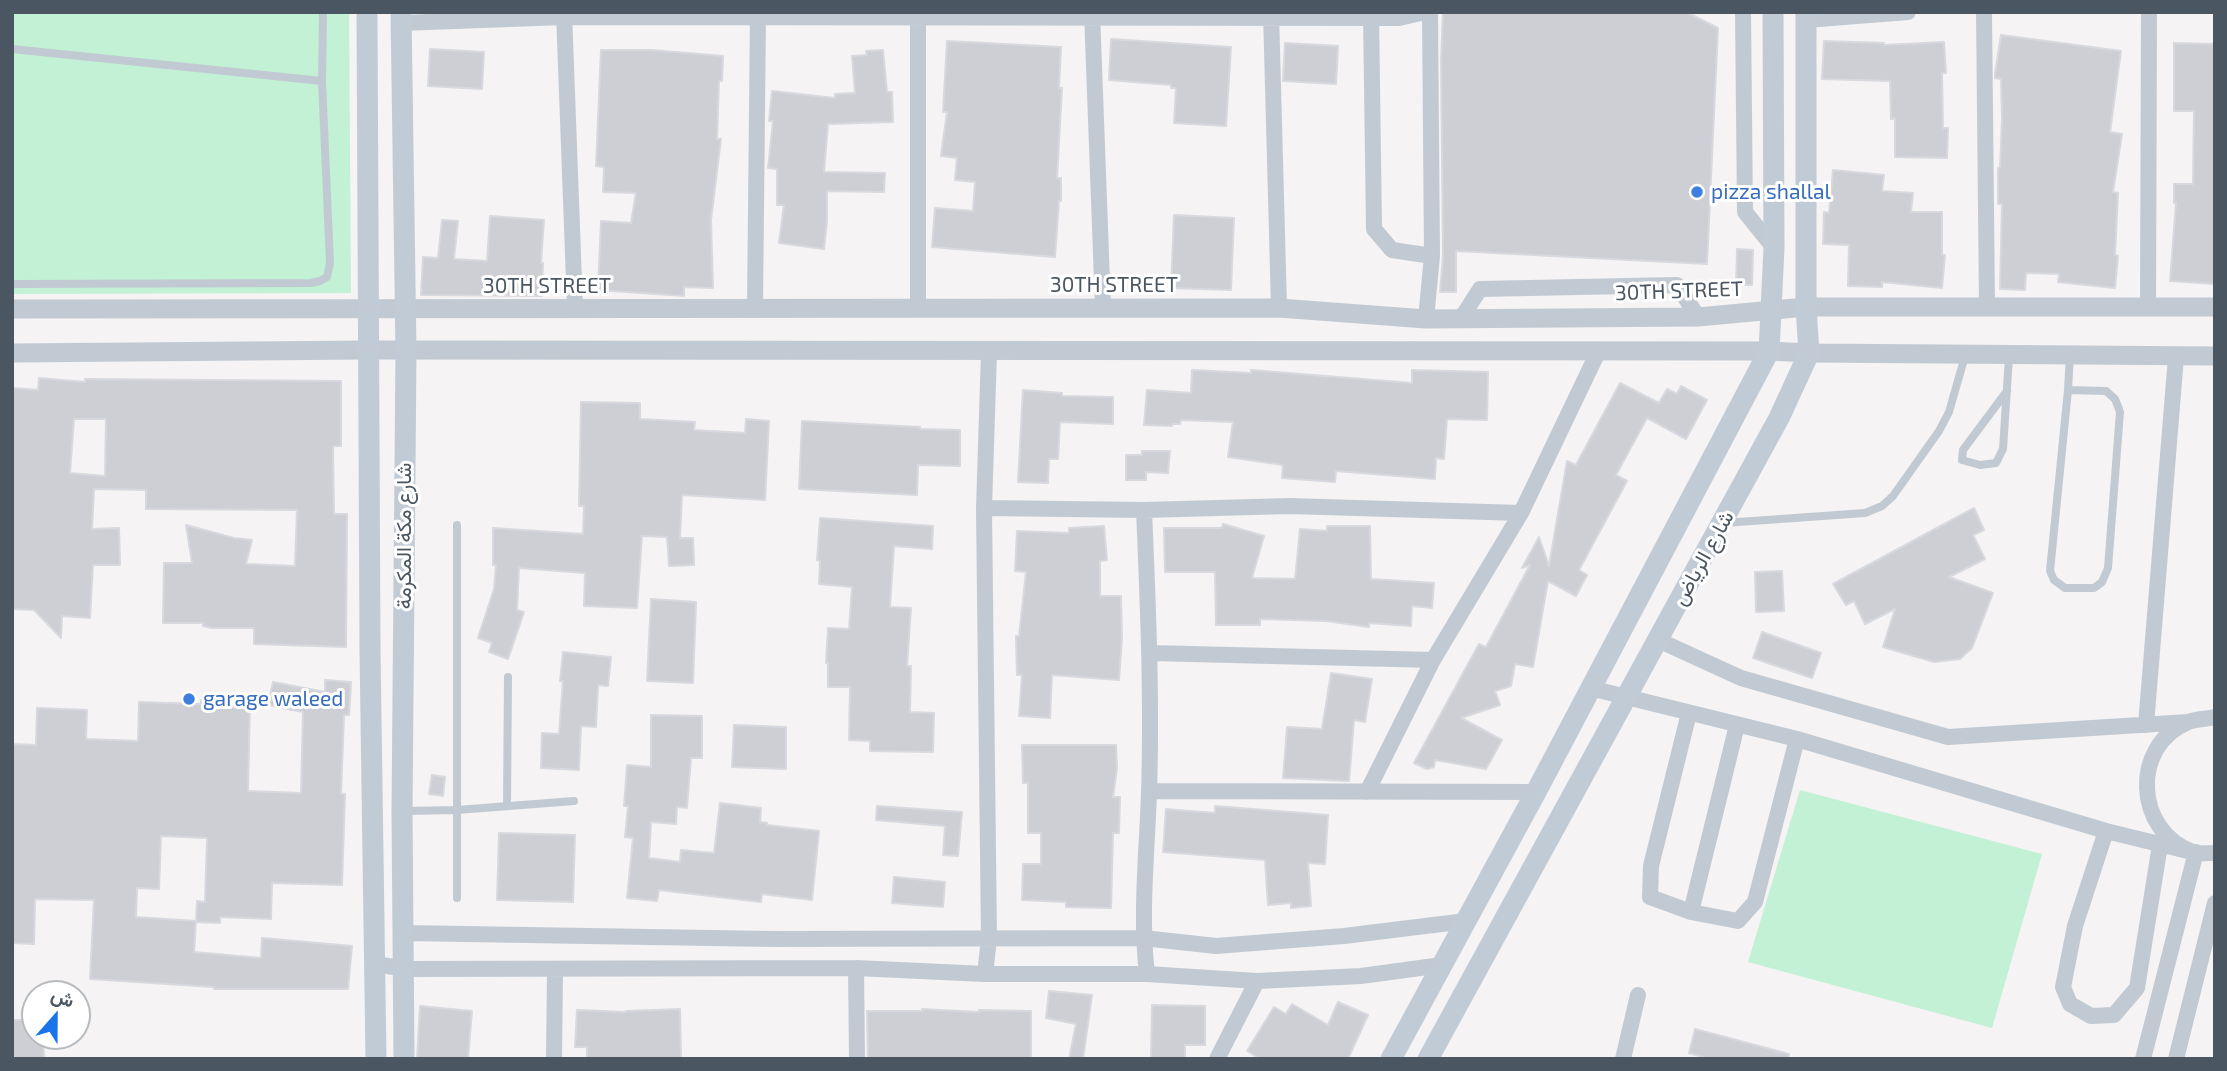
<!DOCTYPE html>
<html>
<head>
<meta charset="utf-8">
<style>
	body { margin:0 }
	#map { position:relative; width:2227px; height:1071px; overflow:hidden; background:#f5f3f3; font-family:"Exo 2",Vazirmatn,sans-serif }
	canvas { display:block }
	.frame { position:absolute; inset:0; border:14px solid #4a5661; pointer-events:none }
	.north { position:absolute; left:21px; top:980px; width:70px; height:70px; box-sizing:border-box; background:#fff; border:2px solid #b7bbc0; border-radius:50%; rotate:21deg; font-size:19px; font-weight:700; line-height:28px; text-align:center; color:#4a5661 }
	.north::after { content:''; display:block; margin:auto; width:24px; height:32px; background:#1a73e8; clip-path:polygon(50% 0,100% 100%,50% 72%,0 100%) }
</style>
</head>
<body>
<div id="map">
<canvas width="2227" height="1071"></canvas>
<div class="frame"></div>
<div class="north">ش</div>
</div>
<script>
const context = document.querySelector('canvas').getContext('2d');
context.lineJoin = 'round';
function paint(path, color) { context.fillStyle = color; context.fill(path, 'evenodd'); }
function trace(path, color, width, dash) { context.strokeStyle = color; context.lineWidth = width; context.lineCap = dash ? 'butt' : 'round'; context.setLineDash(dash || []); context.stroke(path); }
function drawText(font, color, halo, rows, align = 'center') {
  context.font = font + ' "Exo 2",Vazirmatn,sans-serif'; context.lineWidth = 6; context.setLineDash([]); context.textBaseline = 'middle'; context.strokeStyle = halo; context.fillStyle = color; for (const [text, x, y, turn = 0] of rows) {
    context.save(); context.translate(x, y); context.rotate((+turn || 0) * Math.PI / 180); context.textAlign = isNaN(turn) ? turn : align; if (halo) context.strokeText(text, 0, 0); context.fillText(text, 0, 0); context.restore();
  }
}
const green = new Path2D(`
	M12,12H349L351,293L12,294Z
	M1800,790L2042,854L1992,1028L1748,962Z`);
const building = new Path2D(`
	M1443,12H1686L1718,28L1707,264L1456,251V292H1440L1443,256L1441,60Z
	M2001,35L2121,51L2110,132L2122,134L2113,192L2118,193L2115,255L2118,256L2115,288L2058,282L2059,274L2026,273L2025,290L2000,289L2002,204H1998V168H2000L2002,119L2001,79L1995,78V74Z
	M1111,39L1231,47L1226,126L1174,123L1176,88H1171V85L1109,80Z
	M947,41L1061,47L1059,88H1062L1057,178H1061V201H1059L1055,257L932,247L935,208L973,211L975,182L955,180L957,158L941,156L947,112H943Z
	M1824,41L1884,43V45L1944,42L1946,73H1942L1943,128H1948L1947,158L1895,157V118L1891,119L1890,81L1822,79Z
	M1285,43L1338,46L1336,84L1283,81Z
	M2174,43L2215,44V284L2170,281L2176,203H2174V184H2193L2194,111H2174Z
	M430,49L484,52L482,89L428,86Z
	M601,50H651L723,56L722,81H719L717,139H721L711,220L713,288L684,287V296L598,290L601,221L631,223L636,193L603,192L604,167L596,166Z
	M883,50L887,92H892L893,122L828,124L824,172L885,173L884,192L827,191V221L824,249L779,243L784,205H777V169L768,168L773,121H769L772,91L835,98V94L855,93L852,56L867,55L866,51Z
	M1833,170L1884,175L1882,191L1913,193L1911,212H1942V255H1945L1942,288L1882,282V287L1848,286L1849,245L1823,244L1824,212L1829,213Z
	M1174,215L1234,218L1231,290L1171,288Z
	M490,216L544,220L541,263H543L542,296L421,295L423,257L438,258L442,220L458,221L454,259L487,261Z
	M1737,249L1753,250L1752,285H1736Z
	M1192,370L1251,373V370L1412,383V370L1488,372L1487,420L1447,419L1444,459L1436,458L1435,479L1336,471L1335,482L1282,478L1283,465L1228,457L1233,422L1181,420L1180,424H1172V426L1144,425L1147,390L1191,393Z
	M39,378L85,382V379L341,381V446H333L334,514H347L346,647L254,644V628H212L203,626V623H163L164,563H192L186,525L234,538L252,540L246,564L295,566L297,510L146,509V490L94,489L92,529L119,528L120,565H93L90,618L62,616L61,638L34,610L12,609V388L38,390ZM74,419H106L105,476L70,473Z
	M1620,383L1659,403L1667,389L1677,394L1681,386L1707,400L1686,439L1647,418L1616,475L1627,481L1579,570L1587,575L1576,596L1548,581L1533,667L1515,664L1511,686L1495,691L1500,705L1461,718L1502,740L1486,769L1435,760L1434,767L1427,769L1414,763L1479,644L1486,647L1530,565L1522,568L1539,537L1549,566L1567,461L1576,465Z
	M1023,390L1062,393V396L1113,397V424L1060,422L1058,459H1049L1048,483L1018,482Z
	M581,402L640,403V419L695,422L694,430L745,433L746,419L769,421L765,500L682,495L680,538H693L694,565L669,566L667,537L642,536L637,608L584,606L585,573L519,568L517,610L524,612L508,659L489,652L492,643L478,638L494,589L496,565H493V528L583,534L584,506H579Z
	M802,421L920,427V429L960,430V466L918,465L917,495L799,489Z
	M1142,451H1170L1168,473L1146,472V480H1126V455H1142Z
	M1974,508L1984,530L1973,535L1985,559L1949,577L1993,593L1972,648L1960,659L1934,662L1883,647L1895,609L1865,624L1854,601L1846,605L1833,584Z
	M820,518L933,526L932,549L894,546L890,607L911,608L907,666H911L910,712L934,713L933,752L870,751V741L849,740L850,687H828V663H826L828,628L849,629L852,587L819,584L820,561L817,560Z
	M1223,524L1264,536L1252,578L1295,579L1300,529L1327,531V526H1370L1371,579L1434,583L1432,608L1412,606L1411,626L1369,623V627L1326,621L1260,619V625H1216L1215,572H1165L1164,528H1222Z
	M1104,526L1107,560L1100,561V596H1121L1122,638L1119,680L1052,675L1050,718L1019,716L1022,675H1017L1016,636H1019L1026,572L1015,571L1017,531L1069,533V528Z
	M1782,571L1784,611L1756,612L1755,572Z
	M651,599L696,602L693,683L647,681Z
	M1762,632L1821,653L1812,678L1753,658Z
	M563,652L611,657L608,686L598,685L596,727L581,726L579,770L541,768L542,733L559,734L563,681H560Z
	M1331,673L1372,679L1365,722L1354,720L1349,781L1283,778L1287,727L1322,729Z
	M325,680L351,682L349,715H344L341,794H345L342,885L272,883L271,919L220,917V923L196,922L197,901L205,902L207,838L161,836L159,889L137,888L136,917L196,921L194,952L261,958L262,938L352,946L348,989H214V987L90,979L94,900L35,899L34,944L12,943V744L36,745L37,708L87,710L86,739L138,741L139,702L201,704V700L250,702L248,791L301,793L303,712L268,705L273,682L325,692Z
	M651,715L702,716V758H691L687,808L677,807L676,824L651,822L649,858L680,862L681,850L714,853L720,803L761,808L760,822L767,823V825L819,831L812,900L762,894L761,902L659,890L657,901L627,898L633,838L625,837L628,806H624L627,765L651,767Z
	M734,725L786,727V769L732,767Z
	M1022,745H1116L1117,768L1113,797H1120L1119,833H1113L1111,908L1066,907V902L1022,900L1023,864H1041V833H1028V783H1023Z
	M432,775L445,777L443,796L429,794Z
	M877,806L962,812L958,856L943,855L945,826L876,820Z
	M1215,806L1328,815L1325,864L1308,863L1311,906L1291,908V903L1268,905L1265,860L1163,852L1166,809L1215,813Z
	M499,833L575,835L573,902L497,900Z
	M894,877L945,882L943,907L892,903Z
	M1049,991L1092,995L1083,1059H1069L1076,1024L1046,1018Z
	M1338,1002L1368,1015L1348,1059H1260L1247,1051L1274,1007L1286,1014L1292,1004L1328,1025Z
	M1152,1005L1205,1006V1045H1185V1059H1151Z
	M420,1006L472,1011L468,1059H417Z
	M680,1009L681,1059H587V1047H575L577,1010L626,1012V1011Z
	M922,1009L979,1012V1010L1031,1011V1059H868L867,1011H922Z
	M12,1020H35V1036H43L44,1059H12Z
	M1695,1029L1789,1054L1788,1059H1710L1689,1053Z`);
const service = new Path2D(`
	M12,49L322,81
	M12,284L311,283L320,281L327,277L330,263L322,81L323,12
	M2068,390L2106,391L2115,399L2120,412L2108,568L2102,582L2094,588H2065L2054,580L2050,571L2068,390L2070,354
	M2007,391L1963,450L1962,460L1980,465L1996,463L2003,449L2009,357
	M1724,523L1865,513L1882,506L1893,496L1939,431L1949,412L1965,356
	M457,525V810L574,801
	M507,806L508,677
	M402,811L457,810V898`);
const minor = new Path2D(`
	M564,12L575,308
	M918,12V308
	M1092,12L1103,308
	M1271,12L1279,308
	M1371,12L1374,229L1392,250L1432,256
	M1743,12L1745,212L1774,248
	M1984,12L1987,307
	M1806,20L1908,12
	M401,23L564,17L1399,18L1425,12
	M2148,307L2149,12
	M755,308L758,12
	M1462,317L1480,289L1677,285L1698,317
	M1426,319L1432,256L1430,12
	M984,508L1144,510L1290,506L1521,513
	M1144,510C1148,604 1152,698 1149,793C1147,853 1140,914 1147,974
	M1658,640L1741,678L1948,737L2188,722
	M1150,653L1433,660
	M1590,688L1797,739L2106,831L2192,852
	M1689,713L1651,866L1650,897L1691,912L1738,921L1755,902L1797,739
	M2215,717C2206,719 2196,719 2188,722C2130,746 2135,832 2193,852C2200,854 2208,853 2215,853
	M2146,725L2176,357
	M1149,791L1536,792
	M1367,792L1433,660L1521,513L1598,352
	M2106,831L2075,926L2063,987L2070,1004L2091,1016L2114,1015L2137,988L2160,845
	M1691,912L1737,725
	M403,933L773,939L1143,938L1216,946L1344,936L1466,921
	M376,964L405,969L856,968L985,974H1147L1257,981L1361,976L1442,965
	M856,968L857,1059
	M985,974L989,939L984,508L989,352
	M554,1059L555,970
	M1217,1059L1257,981
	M1623,1059L1638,995
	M2143,1059L2196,852
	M2176,1059L2215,903`);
const tertiary = new Path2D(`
	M12,309L1279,308L1426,319L1698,317L1806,307H2215
	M12,353L368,350L1769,351L1809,353L2215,356`);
const secondary = new Path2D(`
	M367,12L370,650L376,1059
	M401,12L406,351L402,811L404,1059
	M1391,1059L1536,792L1769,351L1774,248L1773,12
	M1428,1059L1779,418L1809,353L1806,307V12`);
const markers = [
	[1697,192,7,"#3f7fe0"],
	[189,699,7,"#3f7fe0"]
];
const shopNames = [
	["pizza shallal",1711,192],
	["garage waleed",203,699]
];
const streetNames = [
	["30TH STREET",1114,285],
	["30TH STREET",547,286],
	["30TH STREET",1679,291,-2],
	["شارع مكة المكرمة",404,536,-90],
	["شارع الرياض",1703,558,-61]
];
paint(green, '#c3f1d5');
paint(building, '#cdcfd5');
trace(building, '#d7d9de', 2);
trace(service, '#c1cad2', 8);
trace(minor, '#c1cad2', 16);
trace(tertiary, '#c1cad2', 19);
trace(secondary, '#c1cbd6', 21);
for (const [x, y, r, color] of markers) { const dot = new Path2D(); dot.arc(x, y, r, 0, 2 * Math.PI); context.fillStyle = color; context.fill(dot); trace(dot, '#fff', 2.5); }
drawText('21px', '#366cbe', '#fff', shopNames, 'left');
drawText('21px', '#4a5661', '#fff', streetNames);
</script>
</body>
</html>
